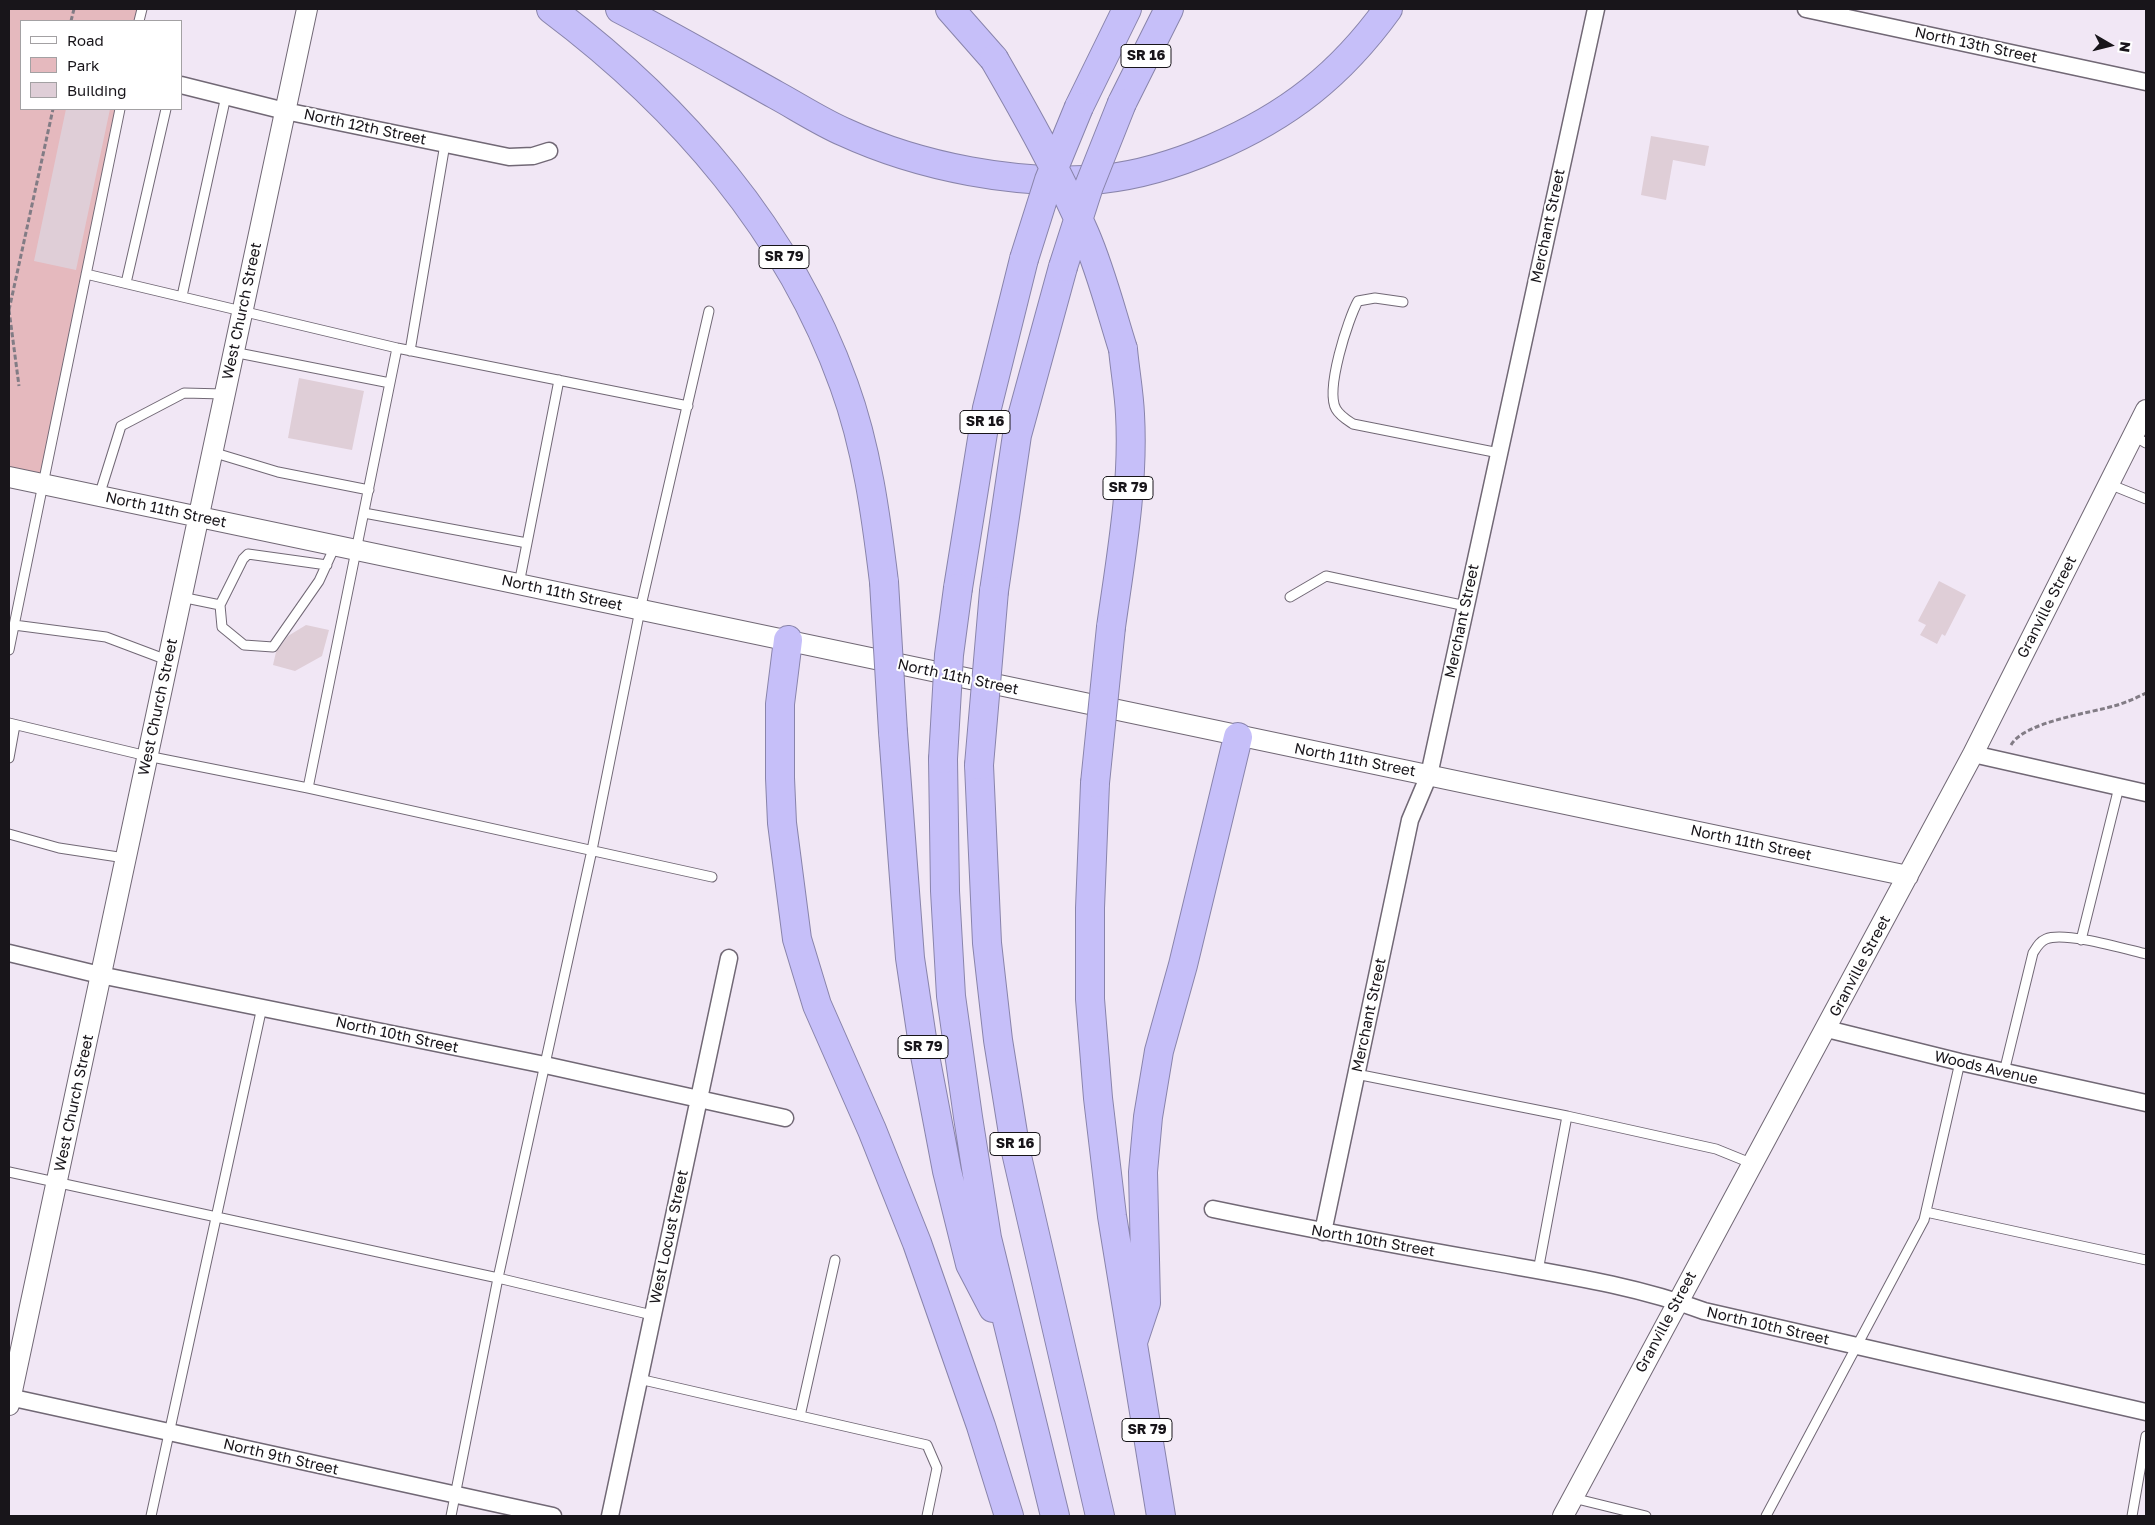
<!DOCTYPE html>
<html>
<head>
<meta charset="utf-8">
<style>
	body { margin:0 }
	#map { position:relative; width:2155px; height:1525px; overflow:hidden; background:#f1e7f5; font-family:"Golos Text",sans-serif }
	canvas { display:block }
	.frame { position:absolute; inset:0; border:10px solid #18151a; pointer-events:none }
	.legend { position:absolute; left:20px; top:20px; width:162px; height:90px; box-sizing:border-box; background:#fff; border:1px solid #a3a1a3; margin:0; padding:6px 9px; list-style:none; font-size:15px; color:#18151a }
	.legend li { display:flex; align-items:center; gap:10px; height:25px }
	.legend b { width:25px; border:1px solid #a3a1a3 }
	.north { position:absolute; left:2085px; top:20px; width:50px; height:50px; -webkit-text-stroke:4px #fff; paint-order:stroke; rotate:98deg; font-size:14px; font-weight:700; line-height:20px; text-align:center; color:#18151a }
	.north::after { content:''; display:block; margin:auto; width:18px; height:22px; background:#18151a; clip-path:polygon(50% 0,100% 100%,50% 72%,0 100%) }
</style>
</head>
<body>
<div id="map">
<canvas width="2155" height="1525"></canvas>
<div class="frame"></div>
<ul class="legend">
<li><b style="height:6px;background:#fff"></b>Road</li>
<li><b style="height:14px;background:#e5b9be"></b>Park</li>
<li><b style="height:14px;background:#dfced7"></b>Building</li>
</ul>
<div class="north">N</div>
</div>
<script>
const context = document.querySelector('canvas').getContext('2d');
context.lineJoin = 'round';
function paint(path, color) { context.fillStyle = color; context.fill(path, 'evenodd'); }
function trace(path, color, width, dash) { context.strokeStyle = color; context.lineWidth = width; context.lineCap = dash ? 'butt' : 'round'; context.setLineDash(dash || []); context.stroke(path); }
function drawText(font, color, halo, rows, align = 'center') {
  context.font = font + ' "Golos Text",sans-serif'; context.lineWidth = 4; context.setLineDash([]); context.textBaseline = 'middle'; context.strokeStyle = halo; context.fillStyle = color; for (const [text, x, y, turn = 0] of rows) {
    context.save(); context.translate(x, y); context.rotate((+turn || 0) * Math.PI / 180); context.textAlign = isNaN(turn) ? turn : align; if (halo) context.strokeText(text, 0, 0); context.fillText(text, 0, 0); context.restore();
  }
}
const green = new Path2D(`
	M9,9H142L139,21H21V109H120L44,484L9,477Z`);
const building = new Path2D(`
	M66,109H110L76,270L34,261Z
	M1651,136L1709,146L1705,166L1673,160L1666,200L1641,195Z
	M299,378L364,391L352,450L288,438Z
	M1939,581L1966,595L1945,636L1942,634L1937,644L1920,635L1926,625L1918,621Z
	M306,625L329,630L322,656L295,671L273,665L276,652L288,636Z`);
const path = new Path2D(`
	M71,21L74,9
	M9,310L53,109
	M9,310L19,386
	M2011,745C2024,722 2090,713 2114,706C2125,703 2136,698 2146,693`);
const service = new Path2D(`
	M139,21L142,9
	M86,274L397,348L688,406
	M126,283L166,109
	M182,296L226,96
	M1403,302L1375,298L1358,301C1348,319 1325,390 1336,409C1340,416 1347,420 1353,424L1499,453
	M410,351L445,144
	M233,352L390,383
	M2134,436L2146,443
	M212,452L278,472L369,490
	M2109,484L2146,499
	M99,496L121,426L184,393L224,394
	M364,513L527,543
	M519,584L559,380
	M181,597L220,605L222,627L244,645L273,647L319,581L335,546
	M1290,597L1326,576L1466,606
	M220,605L243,559L248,554L327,565
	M14,625L106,637L167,660
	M9,650L120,109
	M9,723L147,756L308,788L712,877
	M9,758L15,725
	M308,788L397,348
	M9,834L59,848L125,858
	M2081,940L2119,787
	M2004,1072L2033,953C2037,947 2039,942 2046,939C2064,931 2125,949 2146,954
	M1356,1074L1567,1116L1538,1271
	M1567,1116L1716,1149L1753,1164
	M9,1172L498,1278L652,1315
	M1926,1212L2146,1260
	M639,1379L927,1445L937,1468L927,1516
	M800,1416L835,1260
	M1573,1498L1646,1516
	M151,1516L262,1007
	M451,1516L498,1278L592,850L640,610L709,311
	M1766,1516L1924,1220L1960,1062
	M2132,1516L2146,1436`);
const minor = new Path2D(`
	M1806,9L2146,82
	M181,85L285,111L509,157L533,156L549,151
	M1973,754L2146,793
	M9,953L100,975L545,1065L785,1118
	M1827,1029L1960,1062L2146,1103
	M1213,1209C1304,1228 1395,1245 1486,1261C1558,1274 1634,1285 1704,1311L2146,1412
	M1323,1232L1410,820L1429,775L1596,9
	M9,1397L553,1516
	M610,1516L729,958`);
const tertiary = new Path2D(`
	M9,477L1908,876
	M9,1405L307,9
	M1563,1516L1973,754L2146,410`);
const motorway = new Path2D(`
	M551,9C680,106 789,231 844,385C867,448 876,516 884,582
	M620,9C672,36 724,66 776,95C798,107 821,122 844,132C920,167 1018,186 1102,179C1171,172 1257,134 1311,91C1340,68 1367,38 1388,9
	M950,9L994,59
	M1122,103L1169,9
	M1079,107L1127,9
	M958,588L987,408L1024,259
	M994,591L1017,435L1063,267
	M1111,627C1121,556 1134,485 1130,414C1129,392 1125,371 1123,349
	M788,640L780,704V778L782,823L797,939L817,1005L872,1130L917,1243L981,1426L1009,1516
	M893,732L910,958L923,1045L947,1171L970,1264L993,1308
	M943,759L945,891L951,996L968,1117L987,1238L1055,1516
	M979,765L987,943L998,1040L1016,1152L1100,1516
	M1095,783L1090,908V999L1098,1098L1112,1216L1161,1516
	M1134,1339L1146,1303L1143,1172L1148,1117L1159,1051L1183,965L1238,737`);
const motorwayBridge = new Path2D(`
	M994,59C1027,116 1059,173 1085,234C1101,271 1111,311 1123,349
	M1024,259L1049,180L1079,107
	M1063,267L1089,186L1122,103
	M884,582L893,732
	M943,759L949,655L958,588
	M979,765L994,591
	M1095,783L1111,627`);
const shields = [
	[1146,56,50],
	[784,257,50],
	[985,422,50],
	[1128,488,50],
	[923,1047,50],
	[1015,1144,50],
	[1147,1430,50]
];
const shieldNames = [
	["SR 16",1146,56],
	["SR 79",784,257],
	["SR 16",985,422],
	["SR 79",1128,488],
	["SR 79",923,1047],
	["SR 16",1015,1144],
	["SR 79",1147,1430]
];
const streetNames = [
	["North 13th Street",1976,45,12],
	["North 12th Street",365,127,12],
	["Merchant Street",1548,226,-78],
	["West Church Street",242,311,-78],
	["North 11th Street",166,510,12],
	["North 11th Street",562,593,12],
	["Granville Street",2047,607,-63],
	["Merchant Street",1462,621,-78],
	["North 11th Street",958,677,12],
	["West Church Street",158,707,-78],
	["North 11th Street",1355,760,11],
	["North 11th Street",1751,843,12],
	["Granville Street",1860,966,-62],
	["Merchant Street",1369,1015,-78],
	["North 10th Street",397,1035,12],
	["Woods Avenue",1986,1068,13],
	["West Church Street",74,1103,-78],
	["West Locust Street",669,1237,-78],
	["North 10th Street",1373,1241,10],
	["Granville Street",1666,1322,-62],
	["North 10th Street",1768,1326,13],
	["North 9th Street",281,1457,13]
];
paint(green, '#e5b9be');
paint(building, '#dfced7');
trace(service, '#716875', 11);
trace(minor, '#716875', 19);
trace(tertiary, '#716875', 22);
trace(motorway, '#8984ab', 30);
trace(path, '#827c85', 3, [5, 2.5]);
trace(service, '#fff', 9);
trace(minor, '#fff', 16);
trace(tertiary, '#fff', 20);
trace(motorway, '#c6bff9', 28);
trace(motorwayBridge, '#8984ab', 30, []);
trace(motorwayBridge, '#c6bff9', 28);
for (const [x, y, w] of shields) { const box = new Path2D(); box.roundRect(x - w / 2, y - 11.5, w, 23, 4); context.fillStyle = '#fff'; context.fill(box); trace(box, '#18151a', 1); }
drawText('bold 14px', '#18151a', null, shieldNames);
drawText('15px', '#18151a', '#fff', streetNames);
</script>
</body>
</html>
